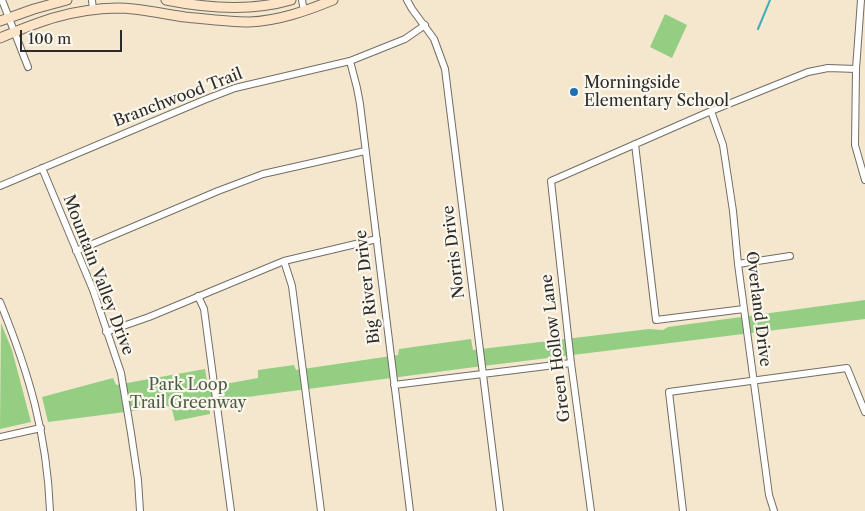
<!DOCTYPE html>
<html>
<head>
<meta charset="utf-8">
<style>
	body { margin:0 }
	#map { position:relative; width:865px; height:511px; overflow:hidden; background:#f5e7ce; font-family:"Libre Caslon Text",serif }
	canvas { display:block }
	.scale { position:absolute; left:20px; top:30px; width:102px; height:22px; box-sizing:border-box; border:2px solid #2b2b2b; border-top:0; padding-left:6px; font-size:15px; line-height:18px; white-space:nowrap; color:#2b2b2b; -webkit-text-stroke:4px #fbf7ec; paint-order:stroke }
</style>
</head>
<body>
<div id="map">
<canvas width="865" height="511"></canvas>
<div class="scale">100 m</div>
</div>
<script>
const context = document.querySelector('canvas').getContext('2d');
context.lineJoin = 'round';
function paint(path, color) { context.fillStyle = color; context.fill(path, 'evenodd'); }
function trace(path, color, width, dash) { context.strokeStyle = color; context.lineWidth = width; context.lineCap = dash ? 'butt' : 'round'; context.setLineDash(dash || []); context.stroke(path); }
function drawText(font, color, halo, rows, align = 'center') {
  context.font = font + ' "Libre Caslon Text",serif'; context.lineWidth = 4.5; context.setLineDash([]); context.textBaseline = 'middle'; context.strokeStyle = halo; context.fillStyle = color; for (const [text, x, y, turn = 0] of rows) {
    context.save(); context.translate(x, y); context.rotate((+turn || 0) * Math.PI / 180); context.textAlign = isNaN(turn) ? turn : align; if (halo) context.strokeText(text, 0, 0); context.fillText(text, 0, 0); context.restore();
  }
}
const green = new Path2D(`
	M665,14L687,25L672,58L650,47Z
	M865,300V319L475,367L209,402L210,414L175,421L171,406L48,422L42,397L113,378L116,385L205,369L208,387L258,378V370L294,365L296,370L398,355L399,349L471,339L473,350L649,329L663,330L668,327Z
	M1,323L12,350L31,422L0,429Z`);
const stream = new Path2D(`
	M758,29L770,0`);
const street = new Path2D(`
	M2,0L28,67
	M92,0L93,10
	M302,0L304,11
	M407,0L412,9L434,39L445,69L500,511
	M861,0L856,69L855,145L865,180
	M350,61L357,88L360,104L410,511
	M711,111L723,145L733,211L738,264L769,495L774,511
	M635,144L656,320L744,309
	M42,168L93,290L121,373L131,433L138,480L140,511
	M0,186L204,100L235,88L350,61L405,39L425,25
	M76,251L218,191L263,174L365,151
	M284,261L292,286L321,511
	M738,264L790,256
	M198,296L204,309L231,511
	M0,302C29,373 47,434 50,511
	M106,332L149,317L284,261L377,239
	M394,385L571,363
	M0,437L41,428
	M591,511L571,363L551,181L711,111L808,72L828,68L856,69
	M683,511L669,392L847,368L865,412`);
const secondary = new Path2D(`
	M166,0C206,8 250,12 291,0
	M0,21L34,9L67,0
	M0,38C40,21 72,9 117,8C140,8 162,14 185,17C206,19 227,22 249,22C278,21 306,11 333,0`);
const markers = [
	[574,92,5,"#1f6fb2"]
];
const poiNames = [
	["Morningside",584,83],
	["Elementary School",584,101]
];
const streetNames = [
	["Branchwood Trail",178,98,-21],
	["Norris Drive",454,252,-97],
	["Mountain Valley Drive",98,275,69],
	["Big River Drive",368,287,-97],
	["Overland Drive",758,309,83],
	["Green Hollow Lane",556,348,-97]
];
const parkNames = [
	["Park Loop",188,385],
	["Trail Greenway",188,403]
];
paint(green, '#93ce83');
trace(stream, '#3eafb8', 2);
trace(street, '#726d64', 8);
trace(secondary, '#726d64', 11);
trace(street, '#fff', 6);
trace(secondary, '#fee4c6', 9);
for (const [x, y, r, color] of markers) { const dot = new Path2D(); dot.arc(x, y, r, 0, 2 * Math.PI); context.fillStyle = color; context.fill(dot); trace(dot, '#fbf7ec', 2); }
drawText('16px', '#2b2b2b', '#fbf7ec', poiNames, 'left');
drawText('16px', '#2b2b2b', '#fbf7ec', streetNames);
drawText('16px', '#4a5c45', '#fbf7ec', parkNames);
</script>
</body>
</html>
